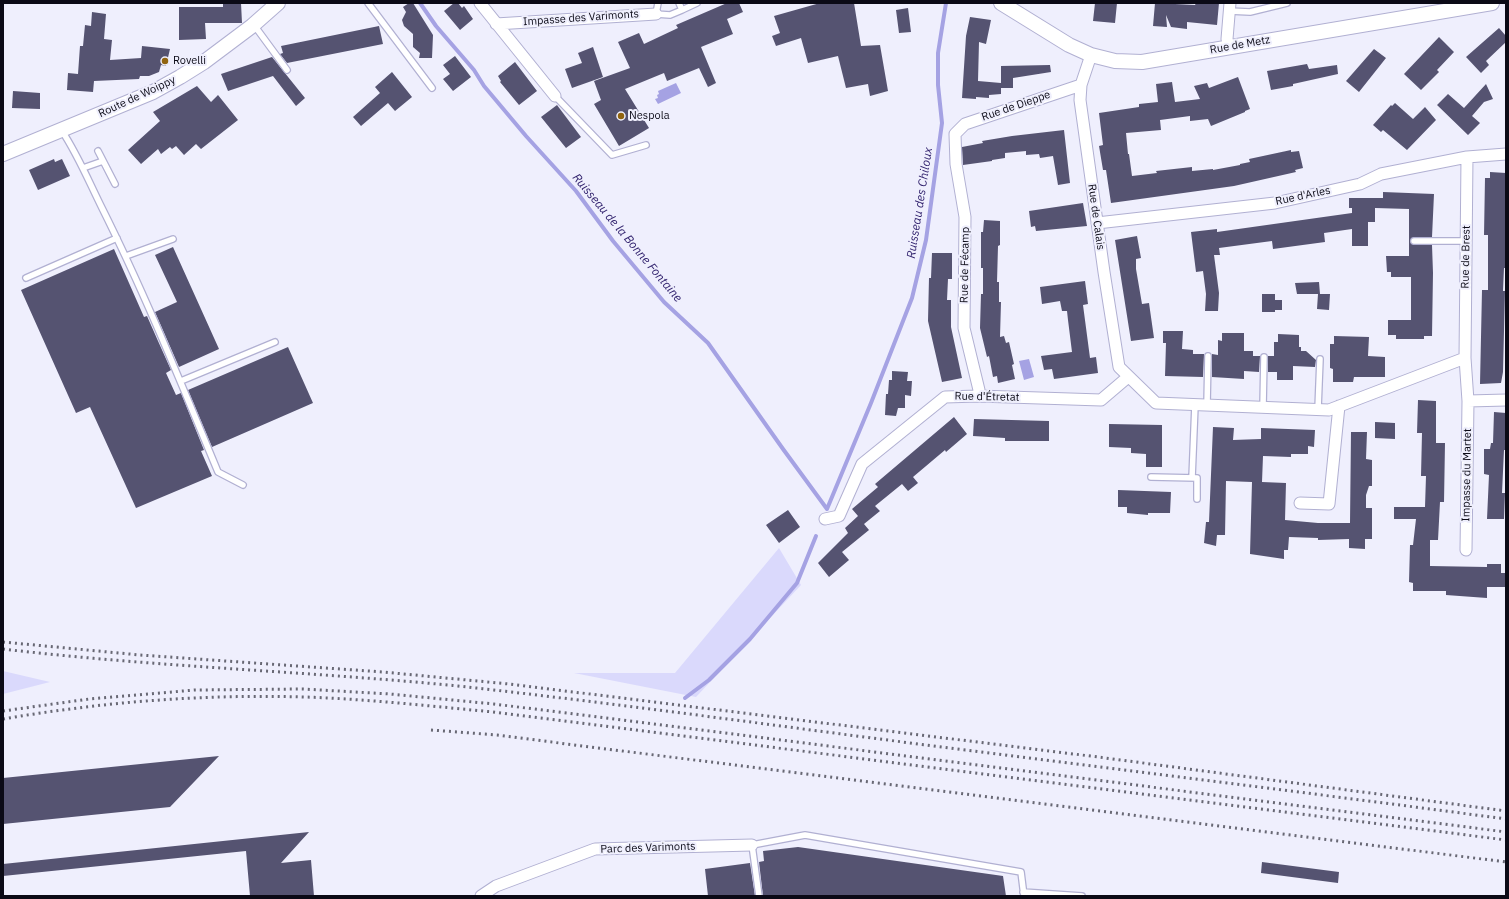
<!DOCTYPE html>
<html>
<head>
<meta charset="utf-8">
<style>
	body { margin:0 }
	#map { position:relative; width:1509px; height:899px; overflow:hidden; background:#efeffd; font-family:"IBM Plex Sans",sans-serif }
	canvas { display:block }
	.frame { position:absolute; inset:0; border:4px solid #0b0a16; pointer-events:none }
</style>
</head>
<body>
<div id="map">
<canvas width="1509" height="899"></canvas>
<div class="frame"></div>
</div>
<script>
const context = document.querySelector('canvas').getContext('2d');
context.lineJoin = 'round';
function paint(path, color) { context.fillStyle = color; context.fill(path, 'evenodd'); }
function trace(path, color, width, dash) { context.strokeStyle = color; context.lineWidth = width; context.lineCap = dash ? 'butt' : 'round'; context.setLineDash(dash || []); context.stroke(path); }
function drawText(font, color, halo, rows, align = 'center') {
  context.font = font + ' "IBM Plex Sans",sans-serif'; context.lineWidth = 4; context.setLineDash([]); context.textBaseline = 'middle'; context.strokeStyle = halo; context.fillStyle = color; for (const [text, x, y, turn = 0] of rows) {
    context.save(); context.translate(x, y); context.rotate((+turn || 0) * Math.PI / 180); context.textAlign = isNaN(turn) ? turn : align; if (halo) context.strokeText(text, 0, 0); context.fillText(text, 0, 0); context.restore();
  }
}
const green = new Path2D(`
	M779,548L801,585L696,697L574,673H675Z
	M3,671L50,682L3,694Z`);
const water = new Path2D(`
	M676,83L681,93L658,104L655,99L658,98L657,95L659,94L658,91Z
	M1029,359L1034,377L1024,380L1019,361Z`);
const stream = new Path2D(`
	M420,3L436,26L474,70L484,86L526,136L576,191L613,241L664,302L708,343L783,449L827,509
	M827,509L871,403L912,298L926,240L942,123L938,85V53L946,3
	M685,698L709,680L750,639L797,583L816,536`);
const building = new Path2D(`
	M223,3H241L242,23H205L206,39L179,40V7H223Z
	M409,3H413L433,35L432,58H419L420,53L413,47V34L404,26L402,20L406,12L403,7Z
	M454,3H458L462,8L464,6L473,19L460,30L444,11Z
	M727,3H739L743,12L727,19L733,34L701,47L716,83L708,87L699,68L667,81L664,73L625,89L649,128L619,146L594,104L601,100L594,81L630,68L618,42L639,33L644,44L678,28L676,25Z
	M820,3H854L861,46L880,45L888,91L870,96L868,84L846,88L838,56L808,63L801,38L776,46L772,36L780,33L774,16Z
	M1095,3H1117L1115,23L1093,21Z
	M1155,3L1195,5L1196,3H1219L1217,25L1187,22V29L1171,27L1166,15L1167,27L1153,26Z
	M908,8L911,32L899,33L896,10Z
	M92,12L106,14L104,39L112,40L110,60L141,58L142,46L170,49L166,66L161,65L159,72L149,76H140L139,79L94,81L93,92L67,90L68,73L78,74L80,46H83L85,25L91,26Z
	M970,17L991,20L986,44L979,42L978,81L1001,83V94L989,95V98L976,97V99L962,98L966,36Z
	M379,26L383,44L287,63L280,54L283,53L281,46Z
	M1499,28L1506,36V42L1486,61L1489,65L1481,73L1466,57Z
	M1439,37L1454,52L1437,70L1439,72L1421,90L1404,74Z
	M593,47L603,77L572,88L565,69L582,63L578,53Z
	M1374,49L1386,58L1359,92L1346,81Z
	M455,56L471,77L453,91L443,79L450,74L443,65Z
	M272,57L305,98L296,106L273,76L228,91L221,74Z
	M515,62L537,91L519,105L500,82L501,81L498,76Z
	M1307,64L1309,69L1337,65L1338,74L1293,84V86L1271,90L1267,71Z
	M1050,65L1051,72L1013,78V88H1001V66Z
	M392,72L412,97L395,111L388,103L361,126L353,117L380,93L375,87Z
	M1238,77L1250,109L1245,111V112L1211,126L1208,119L1190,121V116L1160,120L1161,130L1126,133L1128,154H1129L1132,176L1157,173L1156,171L1192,167V171L1213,169V170L1240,165V164L1250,162L1249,159L1291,150V152L1299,151L1303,168L1295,170L1296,172L1234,186L1111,203L1106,170H1103L1099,146L1103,145L1099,113L1139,107V104L1158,102L1156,84L1172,82L1175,102L1200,99L1194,86L1207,83L1209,88Z
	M1486,84L1493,99L1484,102L1472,116L1480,123L1468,135L1437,105L1448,94L1464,108Z
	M197,86L211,102L218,95L238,120L201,149L196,144L184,155L176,146L172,149L170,147L161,154L158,149L141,164L128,150L160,121L153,112Z
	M13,91L40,93V109L12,108Z
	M1395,103L1413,119L1425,107L1436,120L1407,150L1383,130L1381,132L1373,125L1391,105L1392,106Z
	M557,105L581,137L566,148L541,117Z
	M1064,130L1070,183L1058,185L1053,156L1040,158L1039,154L1026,155V151L1005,153V158L992,160V161L963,165L962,147L983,143L982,141L1012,136Z
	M54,159L55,162L62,159L70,176L38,190L29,170Z
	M1490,172L1506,173L1505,244H1506V268H1504L1503,291H1505L1503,372L1501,383L1480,384L1482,290H1488V235H1484L1485,178H1490Z
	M1383,192L1434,194L1432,237H1414L1410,241L1411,243L1414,245H1432L1433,273L1432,336H1424V339H1396V335H1388V320H1411V277H1391V272H1387L1386,256H1409V209L1375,208V222H1368V246H1352V229L1324,233L1325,242L1273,249L1272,241L1219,248L1220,255H1214L1219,293L1218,311H1205L1206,294L1203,271L1196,272L1191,232L1217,229V232L1352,213V208H1349V198H1383Z
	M1083,203L1087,226L1036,231L1035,226L1031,227L1029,211Z
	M984,220L1000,221V245L998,246L997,282H999V302H1001L1000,337L1004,336L1006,343L1009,342L1014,364L1012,365L1015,379L998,383L997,376L993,377L989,356L987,357L980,328L981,294H983V268H981V232H983Z
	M1137,236L1141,258L1136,259V269L1142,304L1149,303L1154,338L1131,341L1115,240Z
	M173,247L219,349L179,367L155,312L177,302L155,255Z
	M114,249L144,317L147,316L158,341L171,370L166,373L176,395L181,393L204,450L201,451L212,476L136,508L90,407L76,413L21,290Z
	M932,253H952V279H948L947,300H951V327L962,378L942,382L928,321L929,278H931Z
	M1085,281L1088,304L1083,305L1090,358L1096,357L1098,373L1054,379L1052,369L1044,370L1041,356L1072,352L1068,320L1067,311H1062L1060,301L1042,304L1040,287Z
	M1319,282L1320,294H1330L1329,310L1317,309L1318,294H1319H1297L1295,283Z
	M1262,294H1275V300H1282V310H1275V312H1262Z
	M1163,331H1183L1182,349L1193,350V354H1204L1203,377L1165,376L1166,343H1163Z
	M1222,333H1244V351H1253V356H1260L1259,372L1244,371V379L1212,377V354L1218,355V340L1222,341Z
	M1278,334L1299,335V347H1301V351H1306L1316,360L1315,367L1293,366V380H1277V372H1268V356H1274V342H1278Z
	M1334,336L1369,337L1368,356L1385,357V377H1354L1353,382H1333V369L1330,368V344H1334Z
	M288,347L313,403L212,447L188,390Z
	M892,371L908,372L907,381H912L911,396L905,395V408H898L896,416L885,415L886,394H888L889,380H892Z
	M1418,400L1436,401V443H1445L1444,502H1440L1438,540H1430V566L1487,567V564H1501V573H1506V587H1487V598L1446,595V591H1413V583L1409,582L1410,545H1413L1416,519H1394V507H1425L1426,476H1421L1422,433H1417Z
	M1494,412L1506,413V450H1504L1502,493H1505L1504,519H1487L1489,475L1484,474V449H1490L1491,443H1493Z
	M954,417L967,434L946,452L945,450L913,477L918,483L908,491L902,484L875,506L880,511L864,524L869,530L842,552L849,560L829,577L818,563L848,533L845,528L858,516L852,509L878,487L875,484Z
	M974,419L1049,421V441H1005V438L973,436Z
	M1375,422L1395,423V439L1375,438Z
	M1109,424L1162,425V467H1146V454L1131,453V448L1109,447Z
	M1213,427L1234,428L1233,440L1261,439V428L1315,430L1314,447L1308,446V454H1291V457L1263,456L1262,482L1286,483L1285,520L1318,523H1350L1351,432H1367L1366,459L1372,460V486H1369L1366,495V508H1372V539H1365V549L1349,548V539L1318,540V538L1289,537L1288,550H1284V559L1250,554L1252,482L1226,481L1225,535H1217L1216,546L1204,543L1206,522H1209Z
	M1118,490L1171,492L1170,513H1148V515L1127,513V507H1118Z
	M788,510L800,527L779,543L766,525Z
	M219,756L170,807L3,824V778Z
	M309,832L281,863L311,860L314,896H250L246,851L3,876V864Z
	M798,847L1003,876L1006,896H763L759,862L764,861L763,851Z
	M1262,862L1339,872L1338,883L1261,873Z
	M750,863L755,896H708L705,869Z`);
const service = new Path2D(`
	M368,3L432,88
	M658,3L656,14L670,15L682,10
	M679,3L682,10L697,3
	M1229,11L1250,12L1287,3
	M254,25L287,70
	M555,96L612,155L646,145
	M62,131C78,155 89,182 102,208C145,294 181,383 218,472L243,485
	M98,151L115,184
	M83,168L103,161
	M1414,241H1466
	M126,256L173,239
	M26,278L117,238
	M181,381L275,342
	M1207,405L1208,356
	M1263,407L1264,357
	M1318,409L1320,359
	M1151,477L1197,478V499
	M1192,478L1195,405
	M1023,892L1082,896
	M759,896L752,845L805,835L1021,872L1024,896`);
const minor = new Path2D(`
	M480,3L555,96
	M496,24L656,14
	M1229,47L1227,39L1230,3
	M1091,55L1081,85L1080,100L1104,272L1119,367L1156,403L1329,410L1465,358L1467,157
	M1097,223L1275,203L1360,184L1381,174L1467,157L1506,154
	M1465,358L1468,401L1466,550
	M978,396L979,390L964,328L965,217L956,164L955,134L965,124L1081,85
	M1468,401L1506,400
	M1300,503L1329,504L1339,406
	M825,519L839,516L862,464L945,397L978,396L1101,400L1128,377
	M481,896L496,886L595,849L752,845`);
const tertiary = new Path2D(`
	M1001,3L1069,45L1091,55L1115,61L1142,62L1492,3
	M3,154L153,92L180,77L204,62L252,26L278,3`);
const rail = new Path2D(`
	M3,642L140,655L383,672L509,684L1098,757L1506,811
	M3,649C154,667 306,671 458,686C604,702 749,722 895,741C1099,767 1303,792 1506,819
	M3,711L89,699L195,690L303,689L390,694L494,704L662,725L1506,832
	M3,719C102,702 203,694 304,697C367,699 430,706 493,712L1506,840
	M431,730L497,735L567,744L1506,862`);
const markers = [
	[165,61,4,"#91640f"],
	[621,116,4,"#91640f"]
];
const streetNames = [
	["Impasse des Varimonts",581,18,-4],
	["Rue de Metz",1240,45,-10],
	["Route de Woippy",137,97,-25],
	["Rue de Dieppe",1016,106,-19],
	["Rue d'Arles",1303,196,-12],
	["Rue de Calais",1096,217,82],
	["Rue de Brest",1466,257,-89],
	["Rue de Fécamp",965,265,-89],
	["Rue d'Étretat",987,397,1],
	["Impasse du Martet",1467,475,-89],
	["Parc des Varimonts",648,848,-2]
];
const poiNames = [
	["Rovelli",173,61],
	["Nespola",629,116]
];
const waterNames = [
	["Ruisseau des Chiloux",920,203,-81],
	["Ruisseau de la Bonne Fontaine",627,238,50]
];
paint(green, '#dad9fc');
paint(water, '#a5a2e3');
trace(stream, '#a5a2e3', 4);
paint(building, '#555371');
trace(service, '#b1b0d2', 8);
trace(minor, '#b1b0d2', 13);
trace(tertiary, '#b1b0d2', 16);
trace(service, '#fff', 5.5);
trace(minor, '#fff', 11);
trace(tertiary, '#fff', 14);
trace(rail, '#686874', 3, [2, 4]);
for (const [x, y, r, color] of markers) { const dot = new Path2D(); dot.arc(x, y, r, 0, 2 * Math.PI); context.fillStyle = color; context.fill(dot); trace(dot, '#efeffd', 1.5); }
drawText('11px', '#0b0a16', '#efeffd', streetNames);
drawText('11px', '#0b0a16', '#efeffd', poiNames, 'left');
drawText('italic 12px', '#32236e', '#efeffd', waterNames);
</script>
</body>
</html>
